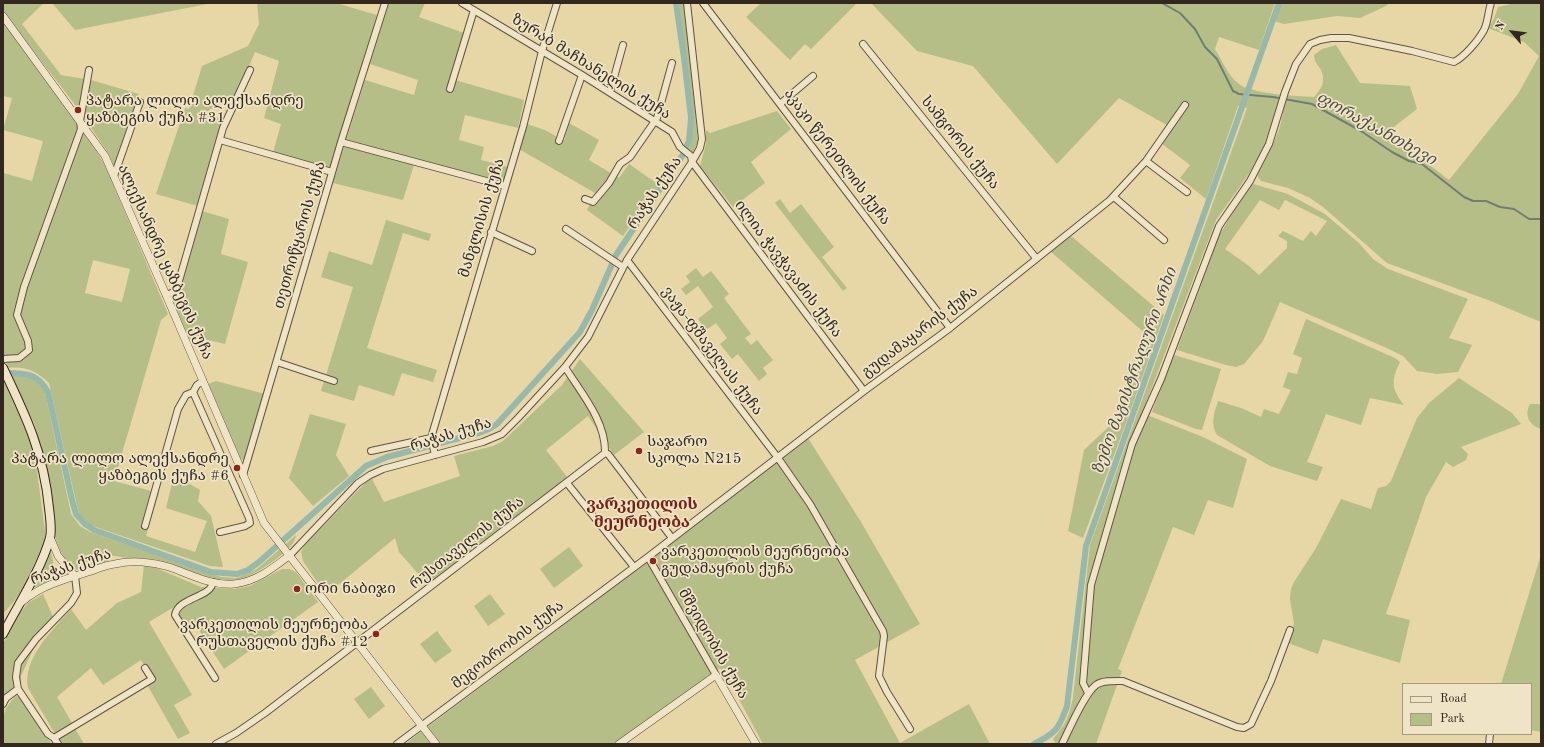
<!DOCTYPE html>
<html>
<head>
<meta charset="utf-8">
<style>
	body { margin:0 }
	#map { position:relative; width:1544px; height:747px; overflow:hidden; background:#e7d6a6; font-family:"Old Standard TT",serif }
	canvas { display:block }
	.frame { position:absolute; inset:0; border:4px solid #332820; pointer-events:none }
	.legend { position:absolute; left:1402px; top:683px; width:130px; height:52px; box-sizing:border-box; background:#efe4c5; border:1px solid #a49983; margin:0; padding:5px 7px; list-style:none; font-size:12px; color:#332820 }
	.legend li { display:flex; align-items:center; gap:8px; height:20px }
	.legend b { width:20px; border:1px solid #a49983 }
	.north { position:absolute; left:1492px; top:12px; width:40px; height:40px; -webkit-text-stroke:3px #efe4c5; paint-order:stroke; rotate:298deg; font-size:11px; font-weight:700; line-height:16px; text-align:center; color:#332820 }
	.north::after { content:''; display:block; margin:auto; width:14px; height:18px; background:#332820; clip-path:polygon(50% 0,100% 100%,50% 72%,0 100%) }
</style>
</head>
<body>
<div id="map">
<canvas width="1544" height="747"></canvas>
<div class="frame"></div>
<ul class="legend">
<li><b style="height:5px;background:#efe4c5"></b>Road</li>
<li><b style="height:11px;background:#b5be87"></b>Park</li>
</ul>
<div class="north">N</div>
</div>
<script>
const context = document.querySelector('canvas').getContext('2d');
context.lineJoin = 'round';
function paint(path, color) { context.fillStyle = color; context.fill(path, 'evenodd'); }
function trace(path, color, width, dash) { context.strokeStyle = color; context.lineWidth = width; context.lineCap = dash ? 'butt' : 'round'; context.setLineDash(dash || []); context.stroke(path); }
function drawText(font, color, halo, rows, align = 'center') {
  context.font = font + ' "Old Standard TT","Noto Serif Georgian",serif'; context.lineWidth = 3.5; context.setLineDash([]); context.textBaseline = 'middle'; context.strokeStyle = halo; context.fillStyle = color; for (const [text, x, y, turn = 0] of rows) {
    context.save(); context.translate(x, y); context.rotate((+turn || 0) * Math.PI / 180); context.textAlign = isNaN(turn) ? turn : align; if (halo) context.strokeText(text, 0, 0); context.fillText(text, 0, 0); context.restore();
  }
}
const green = new Path2D(`
	M3,3H44L22,24L61,75L85,79L80,105L77,107L3,12Z
	M52,3H212L75,30Z
	M257,3H336L377,15L330,169L273,153L281,124L264,118L279,61L255,52L237,94L204,113L223,120L198,206L156,194L185,108L189,109L202,66L248,46L259,24Z
	M389,3H425L419,17L467,34L455,80L524,100L518,128L465,115L459,140L484,147L481,160L508,167L501,188L414,165L403,200L333,183L365,80L414,95L418,80L370,64Z
	M679,3H684L698,142L692,154L689,150L692,139V114Z
	M761,3H857L811,49L805,44L790,60L746,17Z
	M871,3H1275L1259,50L1219,37L1215,49C1222,60 1228,76 1239,84C1252,94 1296,96 1314,97C1322,89 1326,80 1321,70C1317,63 1315,64 1314,55L1322,49L1336,45L1360,83L1410,86L1417,109L1382,136L1397,146L1417,155L1449,180L1518,94L1539,56L1524,42L1488,28L1494,19L1498,7L1516,3H1541V322L1488,300L1387,263L1323,207L1310,198L1288,188L1261,181L1258,177V174C1268,155 1284,127 1283,106L1266,145L1246,178L1216,220L1142,413L1203,437L1247,459L1233,508L1208,500L1194,535L1173,527L1118,669L1122,671L1096,744H1056L1053,739C1067,723 1069,716 1073,697L1090,545L1247,108L1238,106L1206,199L1180,178L1190,165L1161,143L1172,128L1119,98L1057,164L973,66L917,51Z
	M1281,3H1389L1386,6L1360,18L1337,16L1284,24L1274,21Z
	M3,22L76,119L79,129L75,136L23,287L15,315L26,340L28,349L18,356L3,357V173L32,181L43,141L3,130L12,98L3,96Z
	M91,80L139,94L115,168L108,153L86,120L85,115Z
	M777,111L791,129L751,162L765,183L733,207L700,166L706,144V130L710,133Z
	M569,123L599,140L589,160L619,178L629,164L659,185L623,236L587,210L595,193L519,149L527,124L545,130L564,141Z
	M84,131L105,165L168,314L161,320L114,481L159,493L146,536L195,552L207,521L166,508L174,475L200,490L198,501L211,516L223,567L210,566L90,525L80,515L78,510L49,383C38,372 25,366 9,368L6,361H21L32,351L31,341L21,318V308L26,287L80,132ZM93,260L130,269L122,302L85,293Z
	M1253,184L1288,194L1325,214L1359,243L1373,259L1388,269L1468,299L1449,338L1472,345L1458,372L1437,374L1417,371L1403,356L1389,349L1280,302L1263,341L1244,364L1236,367L1226,365L1177,350L1220,234L1250,185ZM1260,200L1279,210L1285,200L1327,221L1316,236L1311,231L1303,241L1283,231L1278,236L1287,241V248L1259,275L1249,266L1225,249Z
	M780,199L790,213L801,204L834,247L822,257L847,288L843,291L775,203Z
	M202,211L229,219L221,254L248,262L225,344L195,337L189,339L171,296L176,291Z
	M386,220L431,234L429,241L403,233L367,348L437,370L433,382L402,373L394,396L359,385L354,401L321,391L353,287L321,277L329,251L372,265Z
	M1070,235L1164,315L1126,423L1083,538L1068,531L1084,450L1117,419L1147,335L1050,251Z
	M696,268L703,277L711,271L729,294L724,298L751,334L745,338L751,345L757,340L773,360L763,368L767,374L759,381L738,354L732,359L720,344L727,338L716,323L706,330L698,319L713,307L698,286L686,295L681,289L690,282L686,276Z
	M1306,319L1395,358L1400,362C1391,381 1391,388 1404,405L1370,398L1361,425L1326,414L1307,462L1323,467L1317,481L1270,466L1217,435C1210,423 1214,414 1218,401L1241,408L1261,417L1264,409L1279,414L1291,390L1283,387L1288,372L1297,374L1302,358L1293,354Z
	M1174,355L1221,369L1202,430L1196,429L1152,412Z
	M580,359L644,432L614,455L588,416L546,450L568,478L428,585L399,552L395,538L326,595L303,561L301,552L304,546L371,477L384,502L460,476L454,456L493,446L503,441L562,385Z
	M24,375L37,381L45,392L71,514L80,526L90,532L221,577L236,578L257,569L296,535C295,545 283,554 275,560C263,568 250,578 234,580C212,583 180,565 158,560C149,558 139,559 130,558C124,558 119,556 112,556L107,563L85,570H78L73,568L64,559L56,540L49,482L35,426L12,376Z
	M1459,378L1512,413L1521,424L1461,447L1468,454L1466,460L1453,467L1446,462L1426,497L1386,614L1410,620L1400,663L1323,639L1318,654L1288,643L1294,624L1290,599L1291,589L1294,582L1316,548L1341,499L1371,509L1378,488L1386,486L1391,481L1417,418L1429,403Z
	M3,379L14,398L28,433L37,471L46,539L27,580L16,599L3,614Z
	M216,381L265,394L247,455L242,460L238,457L208,384Z
	M1530,404H1539L1541,407V429C1529,425 1524,415 1530,404Z
	M310,414L346,424L336,455L349,476L313,506L289,478Z
	M808,438L861,522L920,624L855,660L900,743L969,704L990,744H763L734,690L720,668L613,744H405L646,563Z
	M569,547L583,566L554,588L540,569Z
	M50,548L57,579L55,581L36,587L33,584Z
	M1541,555V732L1531,730V684H1501Z
	M144,565L156,568L201,587L235,589L250,586L282,569H289L296,572L318,602L224,669L195,624L186,628L174,607L149,622L192,695L174,705L190,733L178,739L145,681L152,678L141,660L103,685L91,668L57,697L84,744H61L28,688C22,659 53,630 71,609L86,630L117,603L141,592Z
	M43,594L55,621L37,641L21,676V686L12,690L3,701V644L18,615L28,603Z
	M490,594L505,614L488,626L474,606Z
	M437,631L452,651L435,663L420,644Z
	M371,687L385,706L369,719L354,699Z
	M16,696L25,698L51,744H3C3,722 0,711 16,696Z`);
const stream = new Path2D(`
	M1162,3L1180,13L1195,29L1205,47L1217,59L1233,91L1239,94L1273,97L1312,104L1361,131L1392,152L1409,161L1422,164L1464,197L1473,201H1486L1500,207L1514,209L1529,219H1541`);
const canal = new Path2D(`
	M3,373C24,373 37,372 48,392L72,500L76,514L85,524L94,530L211,572L237,574L248,570L259,562L366,466L387,457L479,433L489,429L497,424L580,332L592,310L616,255L682,156L689,141L691,118L684,58L676,3
	M1034,744C1056,733 1059,729 1067,706L1086,546L1279,3`);
const minor = new Path2D(`
	M462,3L582,75L672,132L680,147L691,156L692,162L864,391
	M703,3L950,328
	M863,44L1036,258
	M450,89L474,10
	M610,92L623,45
	M780,104L813,76
	M220,140L332,172
	M559,141L582,75
	M341,142L505,186
	M1146,161L1187,192
	M114,176L140,102
	M1114,197L1164,240
	M585,199L593,202L609,183L620,164L630,157L657,118L672,63
	M566,229L623,267
	M491,232L532,251
	M627,260L778,458L810,504L883,631L884,636L879,676L887,692L910,729
	M166,295L174,292L177,288L223,128L250,70
	M3,359L19,358L29,350L28,341L17,315L24,287L81,129L80,121L89,70
	M277,362L334,381
	M565,367C581,393 606,421 605,453
	M203,381L197,385L193,392L249,518L250,523L245,526L220,532
	M371,451L431,438
	M605,453L608,454L672,538
	M435,455L431,438L523,127L542,51L557,3
	M243,475L341,142L385,3
	M567,483L634,567
	M145,526L178,409L186,395L193,392
	M290,555L358,483L370,475L383,469L483,442L502,434L518,418L565,367L588,337L627,260L692,162L700,148L702,139L687,3
	M648,557L716,675
	M213,582C211,598 178,597 175,615L215,678
	M1088,693L1083,683L1091,585L1132,444L1161,379L1219,226L1250,181L1269,144L1285,92L1296,64L1310,44L1320,40L1331,38H1349L1412,51L1454,62C1464,57 1478,41 1484,30C1488,22 1488,12 1491,3
	M3,704L6,698L18,689
	M54,738L152,679L145,668
	M58,744L54,738L48,734L18,689L16,677L18,663L36,639L71,603L77,593L75,576
	M216,744L236,733L265,713L605,453
	M397,744L648,557L864,391L950,328L1110,200L1146,161L1185,105
	M1062,744C1069,730 1084,694 1096,685C1103,680 1115,681 1123,681L1237,727L1244,728L1251,724L1271,681L1290,630
	M1489,744L1490,734`);
const tertiary = new Path2D(`
	M3,16L105,156L166,295L264,523L436,744
	M50,537L58,556L75,576
	M22,602C40,586 65,579 88,572C97,569 106,565 115,564C132,560 153,562 169,567C190,574 211,586 234,584C256,582 273,568 290,555
	M619,744L716,675L756,744`);
const secondary = new Path2D(`
	M3,368C26,416 44,454 49,508C50,517 52,530 50,538C40,572 19,603 3,634`);
const markers = [
	[78,110,4,"#8f2418"],
	[639,451,4,"#8f2418"],
	[237,468,4,"#8f2418"],
	[653,561,4,"#8f2418"],
	[297,589,4,"#8f2418"],
	[376,634,4,"#8f2418"]
];
const streetNames = [
	["ზურაბ მაჩხანელის ქუჩა",591,67,32],
	["სამგორის ქუჩა",960,143,51],
	["აკაკი წერეთლის ქუჩა",837,157,53],
	["რაჭას ქუჩა",655,193,-56],
	["მანგლისის ქუჩა",482,218,-73],
	["თეთრიწყაროს ქუჩა",300,235,-74],
	["ალექსანდრე ყაზბეგის ქუჩა",165,262,66],
	["ილია ჭავჭავაძის ქუჩა",788,269,53],
	["გუდამაყარის ქუჩა",920,332,-37],
	["ვაჟა-ფშაველას ქუჩა",712,351,53],
	["რაჭას ქუჩა",451,435,-17],
	["რუსთაველის ქუჩა",467,543,-38],
	["რაჭას ქუჩა",71,567,-19],
	["მშვიდობის ქუჩა",713,644,60],
	["მეგობრობის ქუჩა",508,645,-37]
];
const poiNames = [
	["პატარა ლილო ალექსანდრე",86,101],
	["ყაზბეგის ქუჩა #31",86,118],
	["საჯარო",647,442],
	["სკოლა N215",647,459],
	["პატარა ლილო ალექსანდრე",229,459,"right"],
	["ყაზბეგის ქუჩა #6",229,476,"right"],
	["ვარკეთილის მეურნეობა",661,552],
	["გუდამაყრის ქუჩა",661,569],
	["ორი ნაბიჯი",305,589],
	["ვარკეთილის მეურნეობა",368,625,"right"],
	["რუსთაველის ქუჩა #12",368,642,"right"]
];
const waterNames = [
	["ფორაქაანთხევი",1376,129,29],
	["ზემო მაგისტრალური არხი",1135,371,-70]
];
const neighbourhoodNames = [
	["ვარკეთილის",642,505],
	["მეურნეობა",642,523]
];
paint(green, '#b5be87');
trace(stream, '#6f7f73', 2);
trace(canal, '#97b9ab', 6);
trace(minor, '#605442', 8);
trace(tertiary, '#605442', 8);
trace(secondary, '#332820', 10);
trace(minor, '#efe4c5', 6);
trace(tertiary, '#efe4c5', 7);
trace(secondary, '#efe4c5', 8);
for (const [x, y, r, color] of markers) { const dot = new Path2D(); dot.arc(x, y, r, 0, 2 * Math.PI); context.fillStyle = color; context.fill(dot); trace(dot, '#efe4c5', 1.5); }
drawText('15px', '#332820', '#efe4c5', streetNames);
drawText('15px', '#332820', '#efe4c5', poiNames, 'left');
drawText('italic 16px', '#4c4c43', '#efe4c5', waterNames);
drawText('bold 16px', '#7a1f14', '#efe4c5', neighbourhoodNames);
</script>
</body>
</html>
